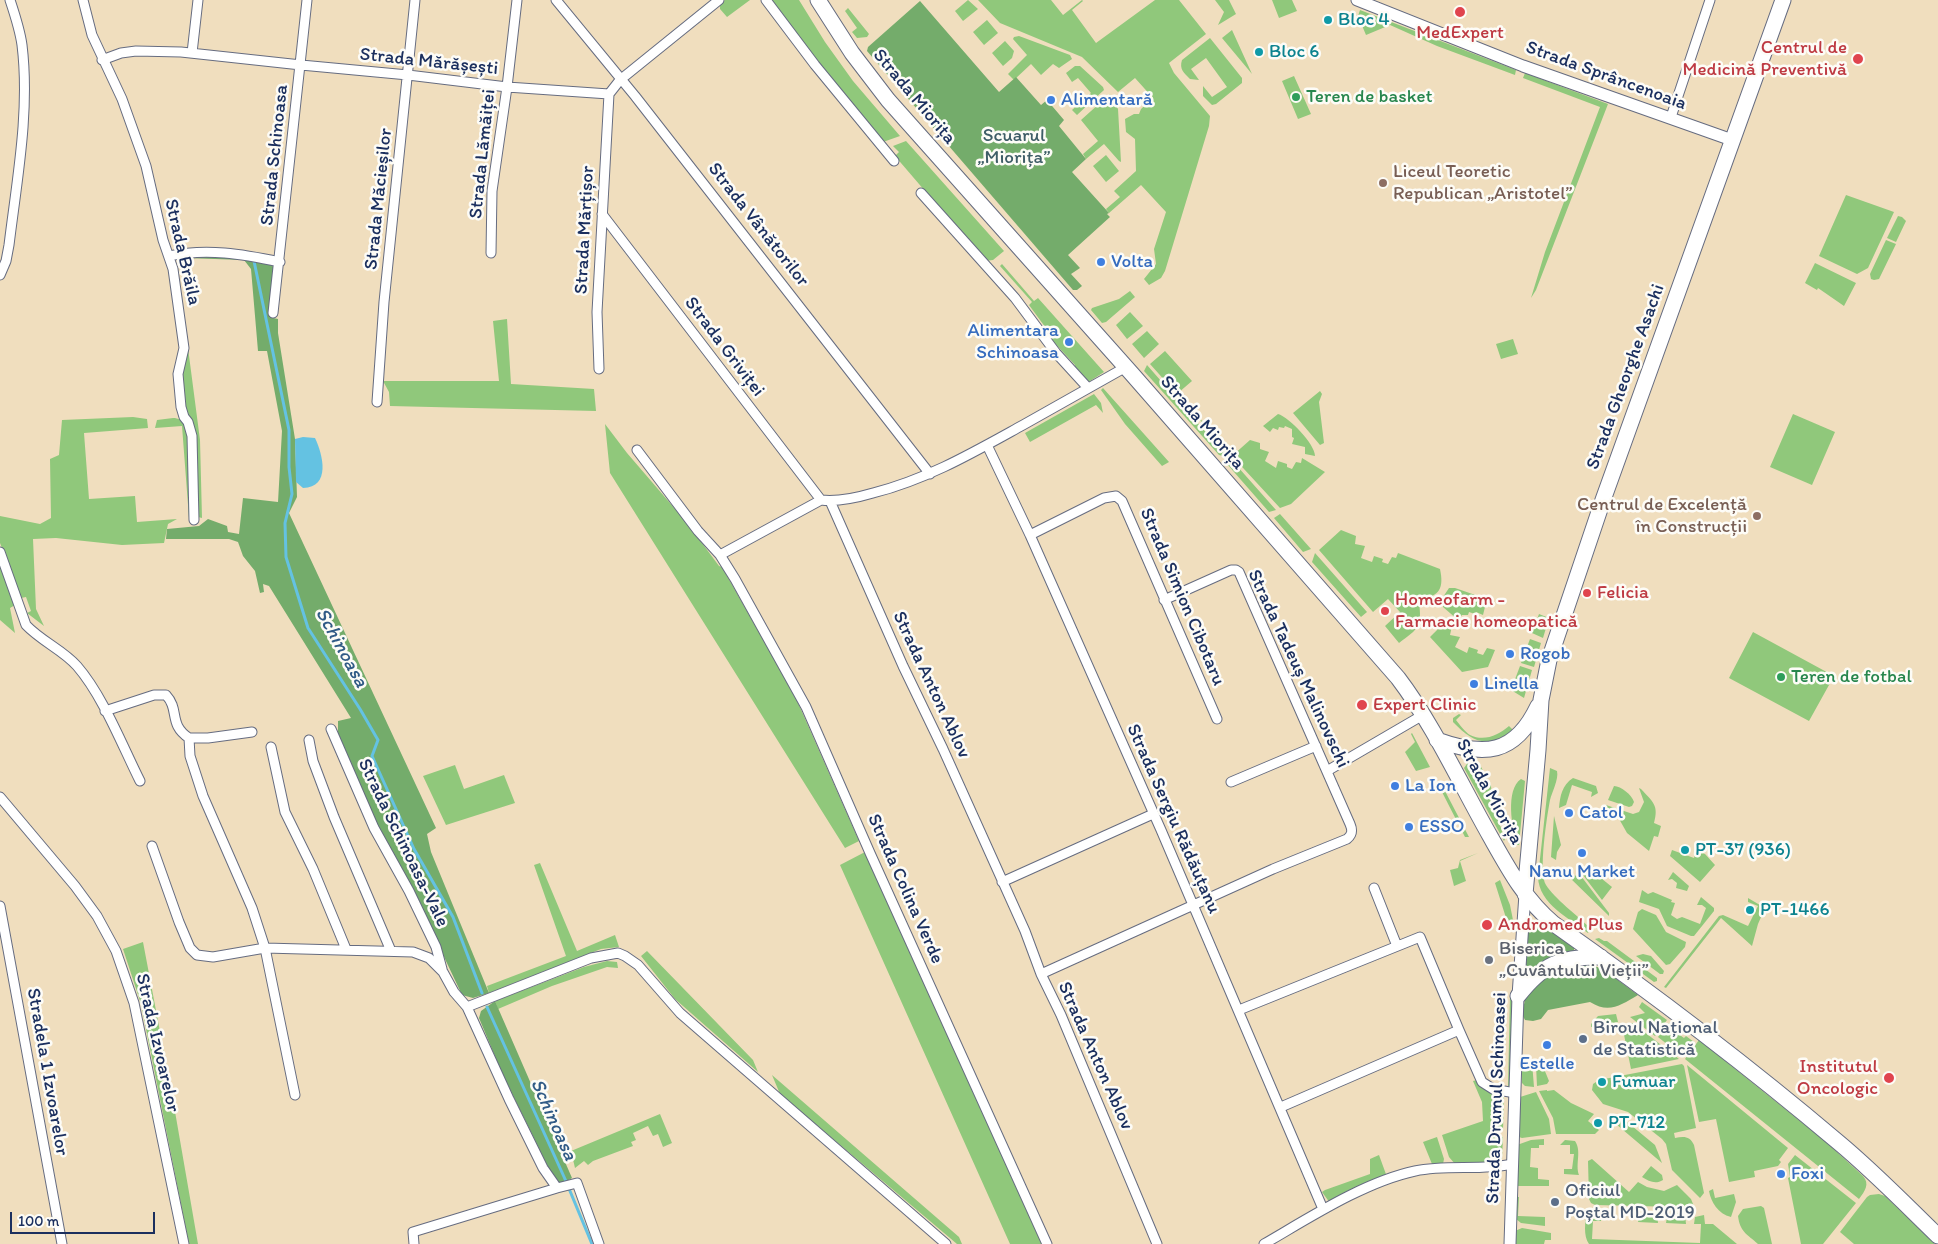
<!DOCTYPE html>
<html>
<head>
<meta charset="utf-8">
<style>
	body { margin:0 }
	#map { position:relative; width:1938px; height:1244px; overflow:hidden; background:#f0debe; font-family:Itim,sans-serif }
	canvas { display:block }
	.scale { position:absolute; left:10px; top:1212px; width:145px; height:22px; box-sizing:border-box; border:2px solid #1b2f5e; border-top:0; padding-left:6px; font-size:15px; line-height:18px; white-space:nowrap; color:#1b2f5e; -webkit-text-stroke:4px #fdfcf7; paint-order:stroke }
</style>
</head>
<body>
<div id="map">
<canvas width="1938" height="1244"></canvas>
<div class="scale">100 m</div>
</div>
<script>
const context = document.querySelector('canvas').getContext('2d');
context.lineJoin = 'round';
function paint(path, color) { context.fillStyle = color; context.fill(path, 'evenodd'); }
function trace(path, color, width, dash) { context.strokeStyle = color; context.lineWidth = width; context.lineCap = dash ? 'butt' : 'round'; context.setLineDash(dash || []); context.stroke(path); }
function drawText(font, color, halo, rows, align = 'center') {
  context.font = font + ' Itim,sans-serif'; context.lineWidth = 5; context.setLineDash([]); context.textBaseline = 'middle'; context.strokeStyle = halo; context.fillStyle = color; for (const [text, x, y, turn = 0] of rows) {
    context.save(); context.translate(x, y); context.rotate((+turn || 0) * Math.PI / 180); context.textAlign = isNaN(turn) ? turn : align; if (halo) context.strokeText(text, 0, 0); context.fillText(text, 0, 0); context.restore();
  }
}
const green = new Path2D(`
	M725,0H750L727,17L720,9V4Z
	M769,0H799L825,42L853,81L900,136L883,142Z
	M968,0L978,9L963,21L955,11Z
	M978,0H1051L1063,15L1082,0L1083,1L1072,10L1096,43L1155,0H1179L1206,34L1169,63L1174,73L1210,116L1209,126L1165,271L1161,278L1149,285L1144,279L1156,264L1154,249L1166,212L1141,185L1109,213L1106,209L1120,197L1114,191L1136,171L1135,139L1126,132L1125,119L1134,114H1139L1141,109L1153,98L1135,78L1118,92L1082,57L1000,23Z
	M1215,0H1229L1236,14L1218,25L1224,12Z
	M1272,0H1292L1297,11L1279,18Z
	M848,8L869,34L867,37L857,38L852,32L857,28L845,11Z
	M1360,10L1516,70L1515,75L1437,46L1390,25L1366,35L1358,16Z
	M987,20L998,33L984,45L973,32Z
	M1232,30L1252,74L1222,38Z
	M1019,36L1070,55L1072,59L1059,68L1053,64L1041,75L1031,64L1014,80L1008,74L1027,55L1013,39L1014,37Z
	M1210,38L1242,78V83L1216,104L1212,105L1203,96V86L1212,97L1227,87L1206,58L1191,69L1199,80L1190,79C1184,73 1179,69 1182,60Z
	M1005,41L1014,51L1012,58L1003,66L992,53Z
	M1075,66H1080L1103,87L1104,90L1077,115L1072,110L1091,93L1078,78L1072,82L1066,73Z
	M1525,73L1608,104L1536,290L1531,298L1545,252L1600,107L1523,78Z
	M1294,76L1311,114L1298,119L1282,81Z
	M1110,94L1118,109L1121,162L1119,161L1104,144L1086,159L1083,154L1098,141L1081,120Z
	M906,141L1004,251L993,260L985,261L895,156L899,152L893,146Z
	M1106,155L1119,171L1106,182L1093,166Z
	M1846,195L1894,212L1868,268L1857,274L1819,256Z
	M1898,216L1902,217L1906,221L1896,242L1887,238Z
	M1886,240L1896,244L1879,279L1874,280L1871,279L1870,274Z
	M1815,263L1856,283L1844,306L1818,288L1817,290L1805,283Z
	M1002,264L1034,301L1038,298L1104,372L1087,383L1075,371V365L1049,337L1051,335L1029,305L1032,302L1000,266Z
	M1130,291L1135,297L1106,322L1102,323L1091,310L1092,308L1119,299Z
	M1130,312L1143,326L1127,339L1116,325Z
	M507,319L511,384L594,389L596,411L390,406L389,392L383,381H499L493,321Z
	M1147,331L1159,344L1144,358L1132,344Z
	M1513,339L1518,354L1501,359L1496,344Z
	M188,348L200,440L202,518L198,517L182,375Z
	M1165,351L1192,381L1178,393L1227,450L1150,364Z
	M1147,365L1225,454L1223,456L1219,455L1144,371Z
	M1103,388L1169,462L1162,466L1125,424L1101,390Z
	M1320,391L1322,394L1319,402L1324,443L1320,445L1293,413Z
	M1094,394L1101,403L1103,413L1096,405L1030,442L1025,433Z
	M1278,414C1289,417 1315,444 1315,456L1305,454V447L1292,444L1294,438L1292,437V429L1285,426L1284,428L1279,427L1278,430L1273,428L1270,432L1263,426Z
	M1793,414L1835,432L1812,485L1770,467Z
	M133,417L147,419L148,428L84,433L89,499L135,496L137,522L177,519L168,524L164,543L122,545L56,538L33,539L36,609L44,626L27,613L31,611L26,597L21,598L0,543V516L40,524L51,518L50,459L59,455L62,420Z
	M173,418C178,418 183,420 186,425C192,435 191,499 192,515L189,518L182,426L155,428L157,420Z
	M605,424L627,453L688,524L719,566L722,567L795,696L859,841L845,848L610,473Z
	M1250,440L1260,443V449L1269,452L1265,461L1276,468L1278,461L1287,464V467L1292,469L1296,462L1301,463L1302,458L1325,472L1291,504L1280,508L1232,456Z
	M1230,458L1276,510L1269,512L1227,464Z
	M1280,514L1311,549L1303,552L1274,518Z
	M1341,530L1356,536L1355,544L1365,546L1361,558L1372,562L1374,556L1383,559L1382,562L1388,564L1392,557L1396,558L1398,553L1440,569C1444,588 1440,596 1421,599L1419,602C1422,627 1419,628 1399,643L1385,626L1400,612L1388,599L1373,612L1319,550Z
	M1315,553L1367,612L1361,617L1312,562Z
	M0,561L15,605L10,608L15,633L0,620Z
	M1449,588H1455L1487,599L1483,615L1476,612L1475,614L1469,612L1468,615H1462L1458,620L1443,607V597Z
	M1539,614L1549,618L1543,638L1532,633Z
	M1440,622L1452,626L1450,635L1460,637L1455,647L1467,653L1469,647L1478,650L1477,653L1483,655L1487,648L1495,650L1488,667L1462,672L1430,637L1439,628L1437,623Z
	M1753,632L1834,676L1809,721L1729,678Z
	M1530,639L1541,643L1534,667L1521,663Z
	M1520,666L1532,670L1524,698L1511,690Z
	M1459,714L1461,715L1456,720C1460,725 1465,732 1470,735C1484,742 1499,735 1509,726L1513,730C1488,749 1473,743 1453,722V718Z
	M1412,733L1430,767L1416,771L1405,752L1415,742L1411,734Z
	M1469,761L1479,763L1491,786L1493,806L1505,839L1504,841L1464,768Z
	M455,765L464,789L504,775L515,803L446,825L423,776Z
	M1550,768L1557,771C1559,779 1552,792 1550,800C1547,816 1538,873 1546,885C1554,898 1578,916 1590,928L1588,933C1569,918 1539,904 1538,877Z
	M1573,778L1596,786L1598,793L1591,797L1592,792L1572,785L1566,805L1559,808C1560,796 1562,785 1573,778Z
	M1521,779L1525,781L1519,845H1517C1512,828 1505,790 1521,779Z
	M1614,786C1621,786 1632,795 1634,802L1632,806L1629,807L1608,800Z
	M1639,788L1641,789C1653,802 1659,805 1654,823L1661,826L1658,837L1654,836L1649,851L1627,833L1618,817L1607,820L1604,816L1606,805L1633,814L1639,812L1644,802Z
	M1445,791L1469,837H1465L1442,792Z
	M1554,816L1561,845L1557,852L1556,860L1551,857Z
	M1672,850L1694,858L1696,851L1705,854L1715,865L1700,882L1670,856Z
	M865,852L1042,1244H1010L840,865Z
	M1478,853L1460,861L1466,881L1454,886L1450,870L1458,868L1460,860Z
	M540,863L577,951L615,935L619,947L601,949L489,993L487,986L566,956L534,865Z
	M1591,870L1612,887L1602,900L1583,875Z
	M1673,872L1689,886L1687,891L1676,888L1677,883L1672,879L1668,880Z
	M1567,875L1581,876L1609,913V916Z
	M1500,880L1510,905L1514,925L1512,927L1507,921L1495,883Z
	M1642,890L1648,894L1653,892L1672,900L1671,902L1675,903L1671,915L1677,919L1682,917L1700,924L1706,908L1702,905H1697L1701,897L1714,908V911L1694,936H1691L1667,926L1659,909L1639,902Z
	M1748,898L1765,908L1758,924L1752,946L1721,918L1666,988L1664,987L1719,916L1723,915L1748,926L1758,906L1748,902Z
	M1642,909L1656,915L1666,932L1686,942L1685,947L1670,964L1666,965L1633,929L1638,912Z
	M1599,938L1604,941H1607L1657,978V981L1654,982L1595,939Z
	M143,942L173,1100L198,1244H189L141,1004L123,949Z
	M647,951L753,1060L758,1072L675,999L641,956Z
	M1643,954L1651,956L1664,971L1663,974H1660L1636,956Z
	M607,961L617,962L618,968L607,967L552,986L498,1009L495,1001L584,967Z
	M1510,995H1514L1510,1086L1508,1087Z
	M1500,996H1506L1505,1049L1500,1046L1499,1042Z
	M1642,1002L1667,1020L1655,1036L1630,1017L1645,1013L1639,1007Z
	M1616,1014L1618,1022L1591,1027V1024L1598,1016Z
	M1633,1023L1679,1059L1631,1069L1622,1025Z
	M1669,1023L1678,1030L1677,1033L1684,1038L1686,1036L1694,1042L1683,1057L1658,1037Z
	M1699,1040L1825,1141L1863,1176C1870,1184 1865,1191 1859,1199L1685,1059Z
	M1532,1062L1534,1087L1525,1086L1522,1083V1065Z
	M1542,1064L1549,1081L1547,1084L1537,1086L1536,1065Z
	M1682,1064L1684,1066L1696,1128L1674,1133L1675,1138C1684,1136 1690,1136 1694,1145L1704,1193L1700,1198L1672,1170L1666,1144L1662,1139L1628,1112L1603,1104L1592,1090L1593,1084L1599,1080Z
	M1687,1065L1788,1148L1779,1160L1781,1162L1778,1166L1754,1171L1755,1177L1729,1182L1716,1119L1699,1122Z
	M772,1075L959,1237L962,1244H957L780,1094Z
	M1477,1080C1483,1092 1492,1092 1504,1095L1503,1130H1500L1499,1136L1503,1137L1502,1158L1500,1163L1455,1164L1449,1157L1442,1135L1483,1121L1482,1102L1473,1081Z
	M1547,1090V1091L1554,1090L1571,1103L1594,1114L1588,1121L1599,1130L1595,1134H1556L1553,1118L1539,1091Z
	M1536,1092L1549,1119L1551,1134L1522,1138L1519,1137L1520,1097Z
	M660,1114L672,1143L663,1147L658,1134L653,1136L648,1126L633,1133L636,1140L631,1142L633,1146L593,1161L588,1165L584,1161L575,1168L571,1151Z
	M1615,1116L1626,1121L1655,1145L1662,1163L1616,1124L1612,1120Z
	M1437,1137L1444,1159L1443,1164H1432L1423,1142Z
	M1544,1139V1145H1539V1148H1531L1530,1167L1538,1168V1179L1549,1180V1186H1516L1517,1145L1531,1140Z
	M1565,1140L1575,1141C1582,1151 1575,1164 1579,1175L1564,1174V1169H1572L1574,1154H1570V1145H1560Z
	M1379,1155L1387,1177L1330,1203L1322,1192L1325,1190L1370,1174V1159Z
	M1795,1155L1856,1203L1823,1244H1801L1788,1178L1790,1177L1788,1164Z
	M1592,1159L1629,1192L1638,1182L1647,1187L1664,1191L1677,1185L1691,1199L1695,1209L1679,1207L1595,1205L1591,1203L1589,1199L1588,1161Z
	M1651,1166L1662,1175L1663,1180C1655,1185 1649,1181 1642,1177Z
	M1713,1189L1715,1198L1734,1194L1736,1202L1731,1217C1718,1214 1711,1202 1709,1191Z
	M1879,1194L1885,1196L1935,1244H1854L1840,1232L1867,1197L1870,1195Z
	M1516,1197H1519L1518,1216L1545,1217V1226L1521,1223L1516,1219Z
	M1761,1206L1764,1208L1772,1244H1758C1747,1234 1740,1232 1738,1216L1743,1209Z
	M1589,1210L1598,1212L1601,1214V1221H1593L1592,1239L1700,1243L1701,1224H1694L1695,1217L1704,1215L1705,1224H1713L1737,1244H1589C1583,1236 1585,1221 1587,1212Z
	M1671,1213H1682L1685,1215L1686,1224L1666,1223L1667,1217Z
	M1640,1214L1657,1215L1658,1223L1638,1222Z
	M1522,1228L1551,1233V1240H1545L1544,1244H1514L1515,1231Z`);
const forest = new Path2D(`
	M920,1L999,92L1016,77L1041,105L1047,100L1064,120L1059,126L1086,159L1072,172L1109,213L1107,214L1110,217L1068,255L1080,268L1071,274L1082,286L1077,290H1073L867,51L868,47Z
	M200,255L264,261L274,267L269,317L278,319V333L295,439L297,497L289,513L436,828L427,834L431,852L489,993L473,998L462,995L404,872L380,830L338,734V721L351,718L269,586L263,584L264,592L260,593L255,571L243,556L238,542L229,539H166L167,529L199,526L208,519L227,526L228,532L239,534L243,498L278,502L282,431L267,351H258L251,269L244,260L185,258Z
	M1537,927L1549,930L1574,948V950L1572,953L1529,974L1525,971L1527,934L1533,928Z
	M1586,963L1603,969L1638,995C1621,1005 1609,1014 1590,1002L1548,1010L1541,1019L1533,1021L1525,1020L1522,1014L1526,995L1547,971Z
	M495,1001L572,1178L562,1184L554,1179L502,1073L479,1018L481,1011Z`);
const water = new Path2D(`
	M303,437L315,438C323,455 331,487 303,488L296,482L295,439Z`);
const stream = new Path2D(`
	M254,261L289,430V467L292,494L285,523L286,557L308,628L360,709L378,740L372,756L414,849L453,917L482,993
	M487,1007L565,1179L592,1244`);
const minor = new Path2D(`
	M83,0L92,35L122,99L146,166L163,240L173,269L184,348L178,374L181,407L184,417L188,422L192,436L194,520
	M556,0L635,96L930,474
	M766,0L815,65L894,161
	M192,53L198,0
	M102,60L121,53L136,51L181,52L301,65L408,75L507,87L609,94
	M609,94L620,80L719,0
	M1671,117L1710,0
	M921,193L1015,298L1056,353L1088,388
	M602,214L821,500
	M491,253L492,191L507,87L517,0
	M169,256C207,248 242,254 280,262
	M0,275L6,261L9,245C17,179 30,111 22,45C20,30 15,15 10,0
	M273,313L307,0
	M599,369L597,312L609,94
	M377,402L384,302L415,0
	M987,445L1030,535L1161,830L1323,1209
	M637,450L698,531L720,555L735,579L806,707L870,853L1047,1244
	M830,501L903,666L943,749L1025,931L1041,974L1061,1015L1157,1244
	M1030,535L1104,498L1116,496L1122,501L1217,719
	M0,552L26,625C41,641 63,650 77,666C103,696 122,745 140,781
	M720,555L821,500C838,502 856,498 873,493C928,479 974,452 1023,425C1057,406 1092,386 1126,367
	M105,711L154,695H166C180,710 168,724 189,738H208L252,732
	M331,729L374,828L409,891L436,947L442,969
	M189,738L190,756L203,796L252,908L265,948L295,1095
	M309,740L313,761L334,817L391,951
	M271,747L285,812L313,869L346,949
	M1327,771L1423,715
	M1231,782L1316,746
	M0,797L75,886L97,916L116,951L134,1003L184,1244
	M152,846L179,922L190,948L197,955L213,957L265,948L413,952L429,958L443,972L454,992L467,1007L509,1099L543,1168L557,1188L577,1183L599,1244
	M1002,882L1153,814
	M1374,888L1397,946
	M0,906L62,1244
	M1041,974L1273,869L1347,839C1352,835 1353,831 1350,824L1239,572L1236,570H1231L1164,600
	M467,1007L591,958L618,953L625,956L638,965L680,1013L946,1244
	M1239,1010L1420,937L1459,1030L1482,1082L1493,1089L1515,1093
	M1281,1107L1459,1030
	M414,1244L413,1232L557,1188
	M1264,1244C1309,1218 1364,1182 1415,1171C1447,1164 1480,1171 1513,1164`);
const tertiary = new Path2D(`
	M1357,0L1523,66L1732,140
	M1510,1244L1518,996L1525,894`);
const primary = new Path2D(`
	M818,0L852,53L888,100L1132,374L1398,678C1433,724 1461,785 1490,836C1508,868 1525,900 1554,924C1652,993 1747,1065 1838,1142C1873,1171 1905,1204 1938,1236
	M1437,740C1484,757 1515,755 1538,706
	M1525,894L1538,750L1541,700L1549,660L1603,500L1783,0
	M1518,996C1543,964 1561,956 1601,957`);
const markers = [
	[1460,12,6,"#e0444e"],
	[1328,20,5,"#0f9aa8"],
	[1259,52,5,"#0f9aa8"],
	[1858,59,6,"#e0444e"],
	[1296,97,5,"#2e9e5b"],
	[1051,100,5,"#3f7fe0"],
	[1383,183,5,"#8d6e63"],
	[1101,262,5,"#3f7fe0"],
	[1069,342,5,"#3f7fe0"],
	[1757,516,5,"#8d6e63"],
	[1587,593,5,"#e0444e"],
	[1385,611,5,"#e0444e"],
	[1510,654,5,"#3f7fe0"],
	[1781,677,5,"#2e9e5b"],
	[1474,684,5,"#3f7fe0"],
	[1362,705,6,"#e0444e"],
	[1395,786,5,"#3f7fe0"],
	[1569,813,5,"#3f7fe0"],
	[1409,827,5,"#3f7fe0"],
	[1685,850,5,"#0f9aa8"],
	[1582,853,5,"#3f7fe0"],
	[1750,910,5,"#0f9aa8"],
	[1487,925,6,"#e0444e"],
	[1489,960,5,"#6b7280"],
	[1583,1039,5,"#5c6f8a"],
	[1547,1045,5,"#3f7fe0"],
	[1889,1078,6,"#e0444e"],
	[1602,1082,5,"#0f9aa8"],
	[1598,1123,5,"#0f9aa8"],
	[1781,1174,5,"#3f7fe0"],
	[1555,1202,5,"#5c6f8a"]
];
const cultureNames = [
	["Bloc 4",1338,20],
	["Bloc 6",1269,52],
	["PT-37 (936)",1695,850],
	["PT-1466",1760,910],
	["Fumuar",1612,1082],
	["PT-712",1608,1123]
];
const healthNames = [
	["MedExpert",1460,33,"center"],
	["Centrul de",1847,48,"right"],
	["Medicină Preventivă",1847,70,"right"],
	["Felicia",1597,593],
	["Homeofarm -",1395,600],
	["Farmacie homeopatică",1395,622],
	["Expert Clinic",1373,705],
	["Andromed Plus",1498,925],
	["Institutul",1878,1067,"right"],
	["Oncologic",1878,1089,"right"]
];
const streetNames = [
	["Strada Mărășești",429,62,6],
	["Strada Sprâncenoaia",1606,76,20],
	["Strada Miorița",914,97,50],
	["Strada Lămăiței",483,154,-84],
	["Strada Schinoasa",275,155,-84],
	["Strada Măcieșilor",379,199,-84],
	["Strada Vânătorilor",758,225,52],
	["Strada Mărțișor",585,230,-87],
	["Strada Brăila",182,252,77],
	["Strada Griviței",724,347,53],
	["Strada Gheorghe Asachi",1626,377,-70],
	["Strada Miorița",1202,423,49],
	["Strada Simion Cibotaru",1182,597,67],
	["Strada Tadeuș Malinovschi",1298,669,65],
	["Strada Anton Ablov",931,685,65],
	["Strada Miorița",1489,792,61],
	["Strada Sergiu Rădăuțanu",1173,819,66],
	["Strada Schinoasa-Vale",403,843,64],
	["Strada Colina Verde",905,889,66],
	["Strada Izvoarelor",157,1043,77],
	["Strada Anton Ablov",1095,1056,66],
	["Stradela 1 Izvoarelor",47,1072,80],
	["Strada Drumul Schinoasei",1497,1098,-88]
];
const leisureNames = [
	["Teren de basket",1306,97],
	["Teren de fotbal",1791,677]
];
const shopNames = [
	["Alimentară",1061,100],
	["Volta",1111,262],
	["Alimentara",1059,331,"right"],
	["Schinoasa",1059,353,"right"],
	["Rogob",1520,654],
	["Linella",1484,684],
	["La Ion",1405,786],
	["Catol",1579,813],
	["ESSO",1419,827],
	["Nanu Market",1582,872,"center"],
	["Estelle",1547,1064,"center"],
	["Foxi",1791,1174]
];
const parkNames = [
	["Scuarul",1014,136],
	["„Miorița”",1014,158]
];
const educationNames = [
	["Liceul Teoretic",1393,172],
	["Republican „Aristotel”",1393,194],
	["Centrul de Excelență",1747,505,"right"],
	["în Construcții",1747,527,"right"]
];
const worshipNames = [
	["Biserica",1499,949],
	["„Cuvântului Vieții”",1499,971]
];
const serviceNames = [
	["Biroul Național",1593,1028],
	["de Statistică",1593,1050],
	["Oficiul",1565,1191],
	["Poștal MD-2019",1565,1213]
];
const waterNames = [
	["Schinoasa",341,648,61],
	["Schinoasa",553,1120,66]
];
paint(green, '#90c87b');
paint(forest, '#74ac6b');
paint(water, '#64c2e2');
trace(stream, '#64c2e2', 3);
trace(minor, '#666c80', 11);
trace(tertiary, '#666c80', 13);
trace(primary, '#666c80', 17);
trace(minor, '#fff', 9);
trace(tertiary, '#fff', 11);
trace(primary, '#fff', 15);
for (const [x, y, r, color] of markers) { const dot = new Path2D(); dot.arc(x, y, r, 0, 2 * Math.PI); context.fillStyle = color; context.fill(dot); trace(dot, '#fdfcf7', 2); }
drawText('19px', '#0d838f', '#fdfcf7', cultureNames, 'left');
drawText('19px', '#be3a42', '#fdfcf7', healthNames, 'left');
drawText('19px', '#1b2f5e', '#fdfcf7', streetNames);
drawText('19px', '#27864d', '#fdfcf7', leisureNames, 'left');
drawText('19px', '#366cbe', '#fdfcf7', shopNames, 'left');
drawText('19px', '#3e5d67', '#fdfcf7', parkNames);
drawText('19px', '#785e54', '#fdfcf7', educationNames, 'left');
drawText('19px', '#5b616d', '#fdfcf7', worshipNames, 'left');
drawText('19px', '#4e5e75', '#fdfcf7', serviceNames, 'left');
drawText('italic 20px', '#315b86', '#fdfcf7', waterNames);
</script>
</body>
</html>
